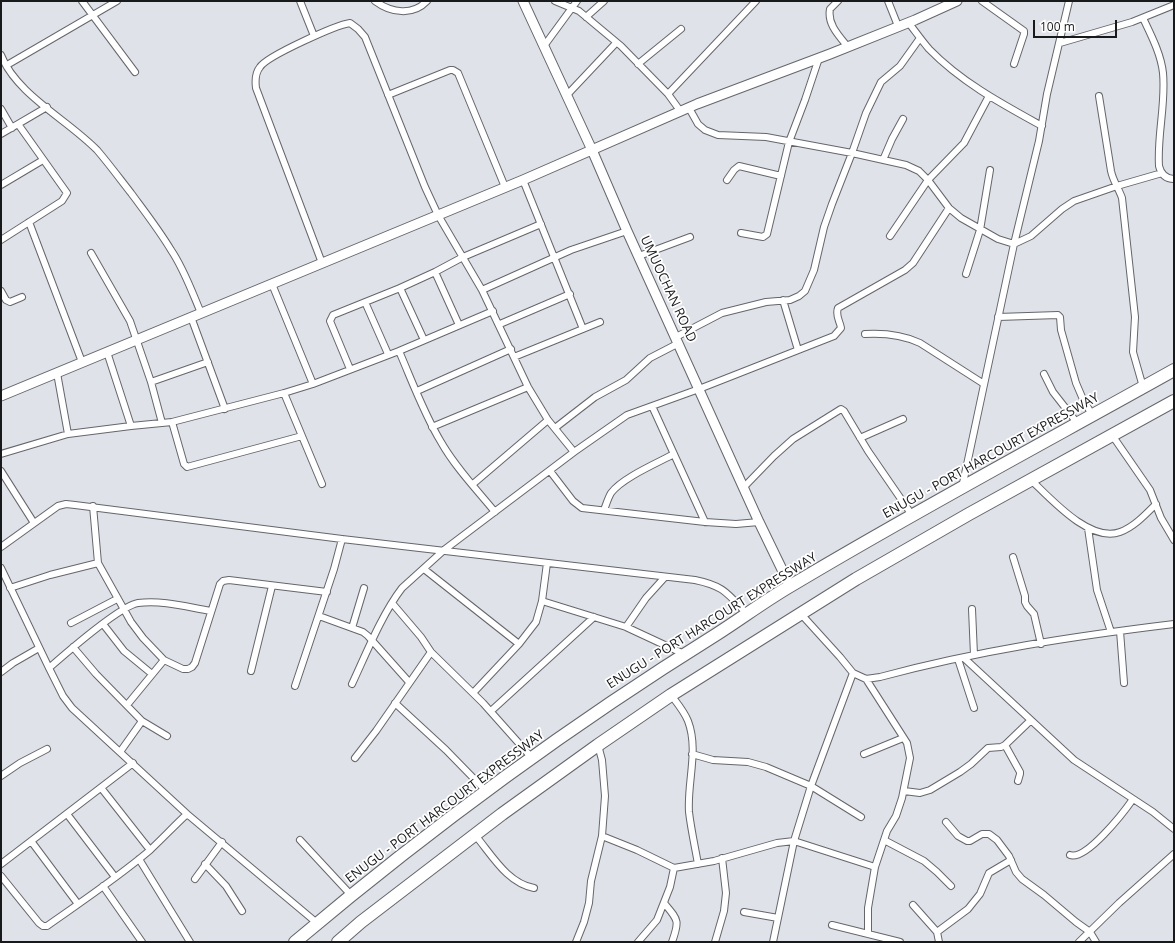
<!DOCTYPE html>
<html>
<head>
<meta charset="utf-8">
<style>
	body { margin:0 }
	#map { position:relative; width:1175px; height:943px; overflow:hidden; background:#dfe2e8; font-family:"Open Sans",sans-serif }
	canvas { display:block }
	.frame { position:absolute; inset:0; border:2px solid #18191b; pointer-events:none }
	.scale { position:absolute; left:1033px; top:20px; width:84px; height:18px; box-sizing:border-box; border:2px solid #18191b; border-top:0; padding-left:5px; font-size:12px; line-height:14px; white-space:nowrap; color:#18191b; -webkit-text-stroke:3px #fff; paint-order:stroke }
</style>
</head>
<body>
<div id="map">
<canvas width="1175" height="943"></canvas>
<div class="frame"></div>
<div class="scale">100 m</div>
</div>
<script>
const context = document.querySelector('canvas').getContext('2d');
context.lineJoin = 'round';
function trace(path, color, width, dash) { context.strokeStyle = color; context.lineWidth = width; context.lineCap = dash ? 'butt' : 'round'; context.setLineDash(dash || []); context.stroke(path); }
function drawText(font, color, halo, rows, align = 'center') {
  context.font = font + ' "Open Sans",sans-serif'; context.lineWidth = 3.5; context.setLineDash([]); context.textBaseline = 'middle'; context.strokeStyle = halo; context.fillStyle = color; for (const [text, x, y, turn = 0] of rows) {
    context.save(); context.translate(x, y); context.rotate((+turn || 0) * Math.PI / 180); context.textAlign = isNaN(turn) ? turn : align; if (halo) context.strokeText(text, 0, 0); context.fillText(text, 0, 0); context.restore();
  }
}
const street = new Path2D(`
	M82,1L135,72
	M300,1L314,36
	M375,1C391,13 413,16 427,1
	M555,1L579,11L621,46L668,94L681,112
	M838,1L830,9C827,24 839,36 848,47
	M888,1L898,26
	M982,1L1024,31V34L1014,64
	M586,17L604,1
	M1143,18C1151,35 1161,54 1163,73C1166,104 1157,135 1159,166C1161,174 1166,179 1174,179
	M908,22C915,31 922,41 929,49C961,82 1002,104 1042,126
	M1060,43L1132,22L1174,5
	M544,46L577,1
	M1,55C16,94 68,120 97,150C109,164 120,179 131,193C145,212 159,230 171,250C184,269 192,292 201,313
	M638,64L681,29
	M7,65L117,1
	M668,94L756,1
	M388,95L450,70H453L458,73L505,187
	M567,95L616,43
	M1099,96L1111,171C1113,181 1119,189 1122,198L1135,317L1133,352L1143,387
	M689,108L698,124L705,130L718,135L766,137L852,153L906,165L919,171L928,180L949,208L961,218L998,239L1014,244L1031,236L1062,209L1074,201L1117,186L1162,173
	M1,109L12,128
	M1,134L47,107
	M883,160L892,139L903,119
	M523,180L583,329
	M727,180L734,170L739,166L781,176
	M1,185L43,160
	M29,222L82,362
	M741,233L763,237L767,234L789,142L805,100L819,58
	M890,236L928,180L964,143L989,96
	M1,240L62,201L67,193L18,124
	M91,253L130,321L151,382L162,423
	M639,256L690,237
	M322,263L256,88C255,80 255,73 260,67C267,56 336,25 350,23L358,29L365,37L425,187L438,215L482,290L528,387L548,420L574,452
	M435,272L459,325
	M966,274L980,230L990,170
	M272,284L313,384
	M400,288L424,340
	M482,290L571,250L627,231
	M1,291L6,300L10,302L22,297
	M783,300L798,350
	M365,302L388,354
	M191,317L225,409
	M998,317L1058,315L1060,317L1061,330L1076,383L1082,397L1092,415
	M500,324L570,294
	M865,334C883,333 903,335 920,343L984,384
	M676,337L722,313L766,302L790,300L799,296L805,291L814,270L824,227L832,204L852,153L866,113L881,82L900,66L920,38
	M399,351C412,381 424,414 441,442C455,467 477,490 495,512
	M107,352L131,426
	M514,357L600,322
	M350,369L330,321L333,315L400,288L435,272L463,257L541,224
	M57,373L68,434
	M1044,374L1053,392L1078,424
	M151,382L208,362
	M417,391L511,349
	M284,393L322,484
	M652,406L705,522
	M172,422L184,464L187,467L302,436
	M432,427L528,387
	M555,428L595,397L626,380L650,358L679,343
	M1112,435L1150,490L1161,518L1174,540
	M860,438L903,419
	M1,454L68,434L131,426L172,422L284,393L313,384L399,351L493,311
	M1,471L34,523
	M550,471L573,501L582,508L705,522L736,524L759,522
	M1031,480C1051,499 1090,543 1120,532C1134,527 1146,514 1156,504
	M473,484L548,420
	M743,488L774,456L793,439L841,409L844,411L868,451L912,515
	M962,488L1014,244L1039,141L1047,94L1069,1
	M93,506L98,563L131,622L143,638L164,660L183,669H188L192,667L195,663L220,584L223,581L229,580L327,592
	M604,510C606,505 608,498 611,493C622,478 657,463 674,454
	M1088,528L1097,590L1111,632
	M1,547L58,506L66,504L75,505L342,539L695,580C724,586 727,593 747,614
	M1013,557L1025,596V602L1027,606L1034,614L1041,644
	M1,568L49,668L63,696L72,708L187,814L317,923
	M424,569L519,644
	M10,588L50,575L98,563
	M542,601L626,627L684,654
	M392,603L421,637L431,652L483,703L532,758
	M972,609L974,655
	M801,614L840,657L853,673L866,679L880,677C976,651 1075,636 1174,624
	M319,616L363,632L368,636L409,682
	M71,623L117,599
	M103,624L124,651L152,674
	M626,627L646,598L665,577
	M352,628L364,588
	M1120,631L1124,683
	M73,647L96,674L142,721L167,736
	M964,658L1074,760L1153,812L1174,829
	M958,659L974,708
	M49,668C65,654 120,606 138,603C163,600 187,607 211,611
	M251,671L272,586
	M1,672L13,663L39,648
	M866,679L907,743L910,758L902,798L896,816L887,831L875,867L868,908V934
	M352,684C366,654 382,614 402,588L444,550L574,452L627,415L699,389L834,336L841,328C840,321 835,316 838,308L905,270L913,263L949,208
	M295,686L334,569L342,539
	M473,693L519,644L536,622L542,601L547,563
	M671,695C677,703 684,711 688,721C699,750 687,782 689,812C691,829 695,847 698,864
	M395,703L446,750L486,791
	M127,705L164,660
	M491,711L594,617
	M1005,745L1020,772V774L1018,781
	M120,752L142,721
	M692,754L713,760L748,762L766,767L811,786L861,817
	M864,754L903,738
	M355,758L376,731L431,652
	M1,776L20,763L47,749
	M102,789L150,850
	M904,791L920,793L930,790L960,772L971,764L988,748L1001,747L1005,745L1031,720
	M67,814L115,877
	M946,822L958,836L967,841H970L982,834H989L997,840L1009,856L1016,872L1022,879L1044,895L1076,922L1090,932L1096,942
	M475,835C492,855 507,883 534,888
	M602,836L637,850L674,868L714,861L777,843L794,841L875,867
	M300,840L351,895
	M884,840L924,861L937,872L951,886
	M31,841L78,904
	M1070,855C1086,861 1124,812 1133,799
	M139,859L190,942
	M1,864L133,763
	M205,864L226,886L242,911
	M1,876L39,923L43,926H47C81,902 117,878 149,851C162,839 174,826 187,814
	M195,879L222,842
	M103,886L142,942
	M664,903C678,920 680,920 672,942
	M913,905L937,932L939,942
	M744,912L778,918
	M832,925L900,942
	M937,932L968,909L980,894L989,873L1011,860
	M576,942L584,922L589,903L591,881L602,836L605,796L602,760L598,745
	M638,942L657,920L670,887L674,868
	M715,942L724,911L726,893L722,858
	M773,942L794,841L811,786L853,673
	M1079,942L1119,903L1174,854`);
const secondary = new Path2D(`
	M523,1L592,150L627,231L759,522L790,586
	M1,396L523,180L697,104L830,54L915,20L957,1`);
const highway = new Path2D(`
	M295,942C428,830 569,726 717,634C742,618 766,600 792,585C917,510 1047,441 1174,370
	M338,942L361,922L502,814L598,745L671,695L856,579L969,514L1174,401`);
const streetNames = [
	["UMUOCHAN ROAD",668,289,65],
	["ENUGU - PORT HARCOURT EXPRESSWAY",991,456,-29],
	["ENUGU - PORT HARCOURT EXPRESSWAY",712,621,-32],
	["ENUGU - PORT HARCOURT EXPRESSWAY",445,807,-37]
];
trace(street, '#64666b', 8);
trace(secondary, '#64666b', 11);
trace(highway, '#64666b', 14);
trace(street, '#fff', 6);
trace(secondary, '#fff', 9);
trace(highway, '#fff', 12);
drawText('13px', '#18191b', '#fff', streetNames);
</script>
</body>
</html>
